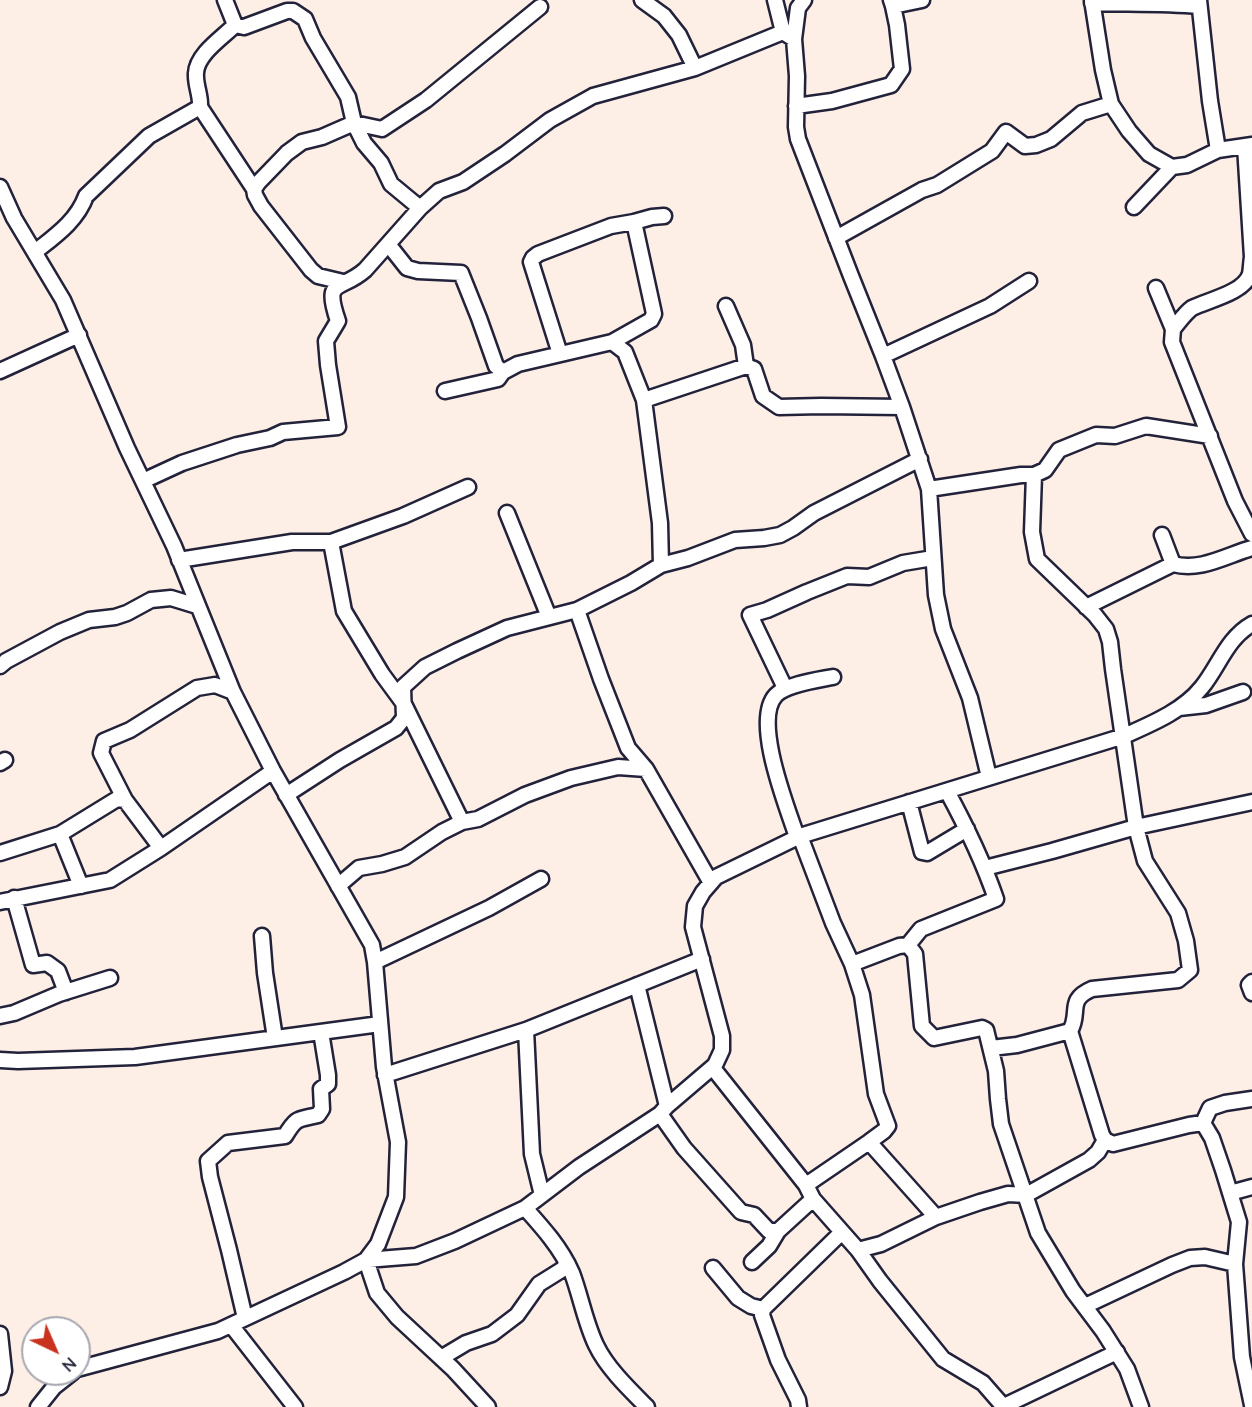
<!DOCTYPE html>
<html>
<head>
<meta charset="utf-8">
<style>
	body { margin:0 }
	#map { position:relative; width:1252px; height:1407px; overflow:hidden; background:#feefe6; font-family:"Comic Neue",sans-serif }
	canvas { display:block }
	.north { position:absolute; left:21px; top:1316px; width:70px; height:70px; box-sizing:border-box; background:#fff; border:2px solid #a7a7b1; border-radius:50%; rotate:136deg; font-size:19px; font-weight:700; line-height:28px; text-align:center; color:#22223b }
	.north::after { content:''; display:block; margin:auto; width:24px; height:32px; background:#c8321e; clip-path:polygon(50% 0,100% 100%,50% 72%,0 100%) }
</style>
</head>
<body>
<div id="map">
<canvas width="1252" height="1407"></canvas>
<div class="north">N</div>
</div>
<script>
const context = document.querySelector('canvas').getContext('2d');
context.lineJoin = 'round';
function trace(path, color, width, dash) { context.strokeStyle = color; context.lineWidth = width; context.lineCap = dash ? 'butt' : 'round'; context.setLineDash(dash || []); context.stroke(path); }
const minor = new Path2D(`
	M225,0L235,25
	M642,0L664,16L679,35L695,68
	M775,0L783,32
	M891,0L893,6L922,0
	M1092,0L1103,70L1111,104L1129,131L1149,154L1172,167L1187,165L1218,150L1252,145
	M1199,0L1210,101L1218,150
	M1092,3C1128,4 1163,3 1199,6
	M794,39L797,76L796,127L798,139L851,276L883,356L902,407L929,489L936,595L943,629L970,698L989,777
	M796,106L832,101L891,85L902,69L897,25L893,6
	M200,107L254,189L255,195L261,206L311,270L318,276L343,282
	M1245,146L1252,257C1251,263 1251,269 1250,274C1244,293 1208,300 1192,308C1185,313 1179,322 1173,329L1172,342L1235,501L1252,534
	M0,187L14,218L63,300L127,448L174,546L233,692L273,771L372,945L375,962L384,1067L398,1142L396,1197L378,1244L366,1260L344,1272L218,1331L77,1369
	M254,189L258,183L287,153L302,142L322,137L354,123L382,129L426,100L540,7
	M1134,207L1172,167
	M836,238L922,190L937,185L992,151L1006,132L1025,146L1036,145L1051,139L1082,113L1111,104
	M388,244L407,268L418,271L461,273L479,318L496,366L503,372
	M35,252C55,236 77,221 86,196L149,136L200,107C201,95 195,85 196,73C197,54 222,38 235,25L244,27L287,11H293L305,19L313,38L348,97L354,123L364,143L381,163L391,184L420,208
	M1156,288L1173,329
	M726,306L743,345L746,366
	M612,342L625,352L644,400L660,523L661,565
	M560,354L531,262L533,258L538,254L611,226L634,222L652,217L664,216
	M883,356L990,306L1029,281
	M0,371L79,335
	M445,391L498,379L503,372L518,364L612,342L651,320L654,314L653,309L634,222
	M644,400L746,366L754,369L763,396L779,407L821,406L902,407
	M1034,475L1032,532L1037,559L1095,615L1106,629L1110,642L1113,669L1136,827L1145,861L1178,913L1186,941L1190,970L1178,980L1092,989C1066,1000 1081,1013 1070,1031L1102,1135L1105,1140L1113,1144L1189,1125L1203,1123L1210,1108L1225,1103L1252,1099
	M143,481L182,463L237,445L270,438L283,432L338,427L328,365L326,341L338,321C323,277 340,292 365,270L420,208L439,191L463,182L505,154L550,120L593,96L695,68L783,32L794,39L798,8L804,0
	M929,489L1021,475H1034L1045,470L1059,450L1096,435L1115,436L1146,426L1210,436
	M507,513L549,617
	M1162,535L1173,564C1200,572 1227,555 1252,548
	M331,542L344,611L382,674L404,704L462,822
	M179,560L292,542H331L403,516L468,487
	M1086,607L1173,564
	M577,610L601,679L628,748L646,769L711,883
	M0,666L6,661L60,632L89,620L115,617L127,613L151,600L171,598L197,606
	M785,688L750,615L767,610L807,592L847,576L869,577L903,563L933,558
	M1179,708L1206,705L1243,692
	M0,763L5,760
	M286,795L340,760L396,728L404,718L403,687L425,667L457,651L507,628L577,610L631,583L661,565L688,558L735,540L764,538L780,535L793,528L814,513L920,459
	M125,800L161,848
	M909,802L922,852L927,853L967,829
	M60,834L81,886
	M800,836L833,923L852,964L862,995L876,1094L888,1126L884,1131L869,1142L806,1185
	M797,837C787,807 752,720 776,695C787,684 818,680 833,677
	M0,853L60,834L117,799L125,800L101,753L104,741L130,730L197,688L215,685L233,692
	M985,868L1052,851L1136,827L1252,802
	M338,886L359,868L382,864L405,857L442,832L462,822L478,819L525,795L571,778L618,767L646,769
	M14,898L33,965L47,963L58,971L66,992
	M0,902L110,880L161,848L273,771
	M262,936L265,973L275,1038
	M908,945L921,929L996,899C983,861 966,826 947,791
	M375,962L489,908L541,879
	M852,964L899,946L908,945L915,954L922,1026L934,1038L982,1028L986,1030L996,1071L998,1099L1001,1124L1038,1233L1073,1291L1103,1331L1127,1369L1141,1407
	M1252,982L1249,985L1252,993
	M637,985L667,1106
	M0,1016L14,1013L59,994L110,978
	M526,1030L532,1154L542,1195
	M991,1048L1017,1045L1070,1031
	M0,1060L18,1061L135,1057L380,1024
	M713,1068L806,1185L813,1199L858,1250L880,1281L943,1359L983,1383L1004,1407
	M385,1075L526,1030L702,959
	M660,1114L684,1148L741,1212L754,1215L769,1231H778
	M1203,1123L1212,1138L1223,1170L1239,1222L1235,1264L1242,1357L1252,1405
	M869,1142L936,1217
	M1230,1193L1252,1187
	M525,1208C543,1228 561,1248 572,1273C581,1297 585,1322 596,1345C607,1368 629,1389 647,1407
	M858,1250L881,1244L936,1217L980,1202L1008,1194L1026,1195L1089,1160L1098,1152L1105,1140
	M752,1262L769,1246L778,1231L813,1199
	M713,1268L738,1298L751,1306L763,1309
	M1085,1306L1172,1265L1190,1258L1205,1257L1235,1264
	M245,1318L229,1250L210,1177L208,1161L228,1143L285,1136C297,1116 298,1120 318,1115L322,1109L321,1089L328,1084V1075L321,1032
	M231,1325L295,1407
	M0,1334L4,1371L0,1387
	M441,1358L466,1343L492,1334L517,1315L539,1284L563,1269L567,1263
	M1004,1406L1117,1352
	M38,1407L54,1387L73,1372
	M488,1407L453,1369L397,1317L377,1293L366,1260L416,1256L455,1241L525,1208L579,1167L660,1114L667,1106L715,1065L722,1050V1036L693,927L695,906L703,892L716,877L800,836L1124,736C1151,724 1183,711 1202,687C1219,666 1227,638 1252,624
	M799,1407L798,1400L778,1360L762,1315L763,1309L842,1232`);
trace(minor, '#22223b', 19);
trace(minor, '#fff', 14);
</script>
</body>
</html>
